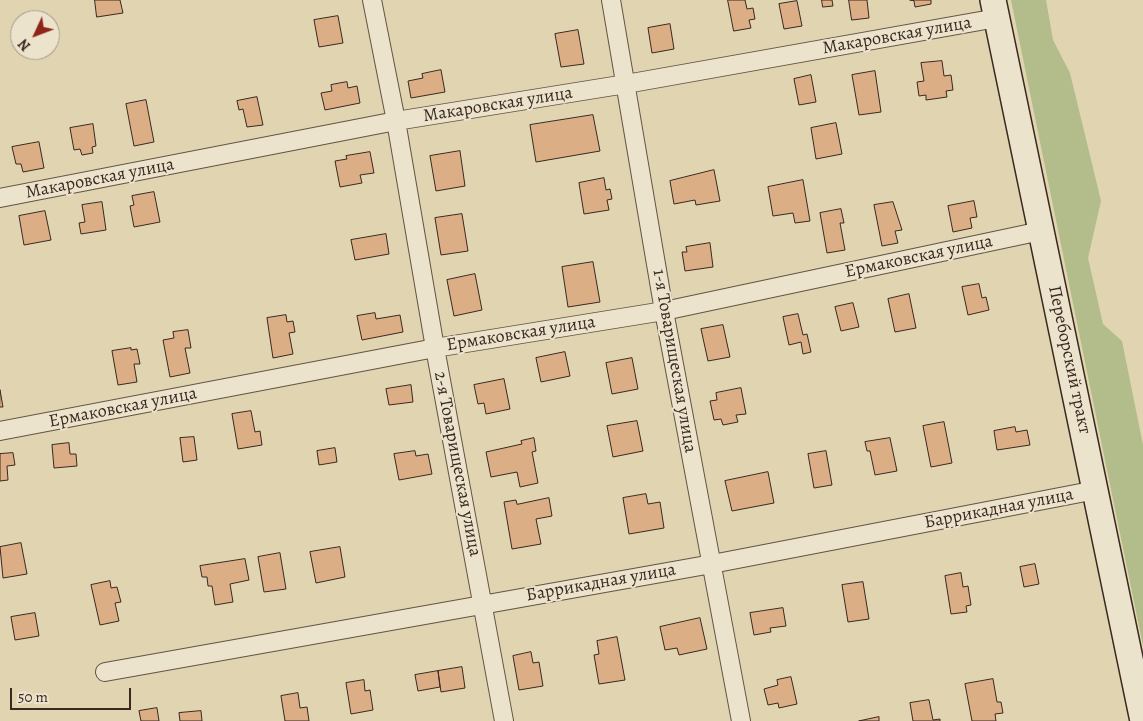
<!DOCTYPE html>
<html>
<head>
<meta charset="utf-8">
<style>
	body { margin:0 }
	#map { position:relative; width:1143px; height:721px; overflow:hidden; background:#e0d4b1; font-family:Alegreya,serif }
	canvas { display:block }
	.north { position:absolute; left:10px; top:10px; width:50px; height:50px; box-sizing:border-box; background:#ebe3cc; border:1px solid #a49888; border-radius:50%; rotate:227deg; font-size:14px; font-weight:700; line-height:20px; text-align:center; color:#3a2821 }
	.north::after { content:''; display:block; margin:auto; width:18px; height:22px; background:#8f2418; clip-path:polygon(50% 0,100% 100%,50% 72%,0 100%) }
	.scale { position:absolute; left:10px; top:688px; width:121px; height:22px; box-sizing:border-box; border:2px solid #3a2821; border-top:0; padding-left:6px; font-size:15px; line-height:18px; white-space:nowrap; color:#3a2821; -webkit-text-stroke:4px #ebe3cc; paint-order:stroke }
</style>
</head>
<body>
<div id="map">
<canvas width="1143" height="721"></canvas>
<div class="north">N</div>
<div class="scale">50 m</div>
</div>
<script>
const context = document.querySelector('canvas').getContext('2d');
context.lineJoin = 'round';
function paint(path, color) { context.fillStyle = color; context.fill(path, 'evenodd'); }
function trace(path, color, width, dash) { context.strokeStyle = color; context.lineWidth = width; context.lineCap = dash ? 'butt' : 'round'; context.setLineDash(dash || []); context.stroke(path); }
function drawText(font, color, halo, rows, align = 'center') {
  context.font = font + ' Alegreya,serif'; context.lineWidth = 4; context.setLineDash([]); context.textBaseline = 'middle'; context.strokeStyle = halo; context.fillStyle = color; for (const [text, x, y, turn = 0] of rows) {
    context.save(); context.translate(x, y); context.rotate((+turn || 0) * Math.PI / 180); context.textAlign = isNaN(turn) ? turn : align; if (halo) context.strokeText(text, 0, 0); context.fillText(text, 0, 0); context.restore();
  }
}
const green = new Path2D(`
	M1011,0H1046L1053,40L1070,73L1101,201L1088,258L1103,324L1122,341L1143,445V646Z`);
const building = new Path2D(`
	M95,0H120L123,13L97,17Z
	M728,0H745L747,9L753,8L755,19L749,20L751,28L734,31Z
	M822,0H832L833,6L823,7Z
	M849,0H867L869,18L852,20Z
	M910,0H931V4L915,7L914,1Z
	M797,1L802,26L784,29L779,4Z
	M338,16L343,43L319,47L314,20Z
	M670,24L674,49L652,53L648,28Z
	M578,30L584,64L561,67L555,34Z
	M942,61L944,76L951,75L953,90L946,91L947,97L926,100V95L919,96L917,82L924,81L921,63Z
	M441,70L445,92L411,98L408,81L423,78L422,74Z
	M875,71L881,112L859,115L852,75Z
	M811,75L816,102L799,105L794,79Z
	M347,82L348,88L357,86L360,103L325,110L321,93L332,91L331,85Z
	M257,97L263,125L247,127L243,109L239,110L237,101Z
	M146,100L154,142L134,146L126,104Z
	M593,115L600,151L536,162L530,125Z
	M836,123L842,154L816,159L811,128Z
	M93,124L96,146L92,147L93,153L82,155L80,149L74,150L70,128Z
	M39,142L44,168L23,172L21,164H16L12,147Z
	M460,151L465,186L436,191L430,156Z
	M370,152L374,173L360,175L362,183L340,187L335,161L347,159L346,156Z
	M714,170L720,201L696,205L695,200L674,204L670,181Z
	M604,178L606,190L610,189L612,199L607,200L609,210L584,214L579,183Z
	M803,180L810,221L795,223L793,213L773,216L768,187Z
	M154,192L160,222L134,227L130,206L134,205L132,196Z
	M974,201L977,217L970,218L972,228L953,232L948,206Z
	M102,202L106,230L81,234L79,223L85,222L82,205Z
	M893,202L902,230L895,231L898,243L882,246L874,205Z
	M841,209L844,223H840L845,250L827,253L820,213Z
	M45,211L51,240L24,245L19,216Z
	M462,214L468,251L441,255L435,218Z
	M386,234L389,254L355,260L351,240Z
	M710,243L713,267L685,271L682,252H687L686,247Z
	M593,262L600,302L568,307L562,267Z
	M475,274L482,310L454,316L447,280Z
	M979,284L982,298L986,297L989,310L968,315L962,287Z
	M909,294L916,328L895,332L888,299Z
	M853,303L859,327L841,331L835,307Z
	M375,313L376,319L400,315L403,332L362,340L357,316Z
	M798,314L803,335L807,334L811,352L803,354L801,342L789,345L783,317Z
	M286,315L287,322L293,321L295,332L289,333L293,354L273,358L267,318Z
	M723,325L730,357L708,361L701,329Z
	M188,330L191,348H185L190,373L170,377L163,340L174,338L173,332Z
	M131,348V350L137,349L140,364H134L137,382L118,385L112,351Z
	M565,352L570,376L541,382L536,358Z
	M632,358L638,389L612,394L606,363Z
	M504,379L510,409L486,414L484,403L478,404L474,385Z
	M411,385L413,402L389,405L386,389Z
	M741,388L746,414L736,415L738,422L723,425L721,419L714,420L710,401L717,400L716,393Z
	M0,390L3,407H0Z
	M251,411L255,432L260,431L262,445L238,449L232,414Z
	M637,421L643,451L613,457L607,426Z
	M944,422L952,463L931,467L923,426Z
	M1015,427L1016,432L1027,430L1030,445L997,450L994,431Z
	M194,437L197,460L183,462L180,438Z
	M534,438L536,451L532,452L538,483L520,487L517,472L491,477L486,452L522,444L521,441Z
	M890,438L897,471L875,475L870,451H867L865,442Z
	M69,443L70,454H76L77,466L54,468L52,445Z
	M335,448L337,462L319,465L317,451Z
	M415,451L416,456L428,454L432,474L399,480L394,454Z
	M826,451L832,485L814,488L808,454Z
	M13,453L15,465L7,466L8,480L0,481V454Z
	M768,472L774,503L732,511L725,481Z
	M646,494L648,504L660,502L664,528L629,534L623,498Z
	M549,498L552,516L536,519L541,544L512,549L504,502L516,500L517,504Z
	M21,543L27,574L3,578L0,547Z
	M340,547L345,577L316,583L310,552Z
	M280,553L286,589L264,592L258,557Z
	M245,559L249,580L230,584L233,602L215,605L212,586H208L207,577H202L200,566Z
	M1035,564L1039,584L1024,587L1020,567Z
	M961,573L963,587L968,586L971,605L966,606L967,612L951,614L945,576Z
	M110,581L111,588L117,587L121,602L115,603L119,621L100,625L91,585Z
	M863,582L869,619L848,622L842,585Z
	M783,608L786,626L770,628L771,632L754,635L750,613Z
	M35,613L39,636L15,640L11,617Z
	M700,618L707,649L679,655L677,648L665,650L660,627Z
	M617,637L625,680L599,684L594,655L599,654L597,641Z
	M531,652L533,663L539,662L543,686L519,690L513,656Z
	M462,667L465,688L441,692L438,671Z
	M438,671L440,687L418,691L415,675Z
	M791,677L797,704L779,708L778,703L768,705L764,689L778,685L777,680Z
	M993,679L997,702H1001L1003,713L995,714L996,721H972L965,684Z
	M364,680L365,691L370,690L373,710L351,714L346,683Z
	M298,693L300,708L307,707L309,721H285L281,696Z
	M929,700L933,720L940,719V721H913L910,703Z
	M157,708L159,721H141L139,711Z
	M201,711L202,721H180L179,713Z
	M879,717V721H859Z`);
const minor = new Path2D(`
	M372,0L396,121L435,348L504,721
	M611,0L664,311L741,721
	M0,198L396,121L626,84L997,18
	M0,431L435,348L664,311L1041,231
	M105,672L712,564L1096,490`);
const secondary = new Path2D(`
	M993,0L1143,721`);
const streetNames = [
	["Макаровская улица",897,36,-10],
	["Макаровская улица",498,105,-9],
	["Макаровская улица",100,179,-11],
	["Ермаковская улица",919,257,-12],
	["Ермаковская улица",521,334,-9],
	["Переборский тракт",1069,360,78],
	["1-я Товарищеская улица",674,361,80],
	["Ермаковская улица",123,408,-11],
	["2-я Товарищеская улица",457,464,79],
	["Баррикадная улица",999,509,-11],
	["Баррикадная улица",601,583,-10]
];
paint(green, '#b3bd8b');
paint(building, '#dbae85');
trace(building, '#3a2821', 1);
trace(minor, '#645345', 20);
trace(secondary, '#3a2821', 28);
trace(minor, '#ebe3cc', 18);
trace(secondary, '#ebe3cc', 25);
drawText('18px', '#3a2821', '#ebe3cc', streetNames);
</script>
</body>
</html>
